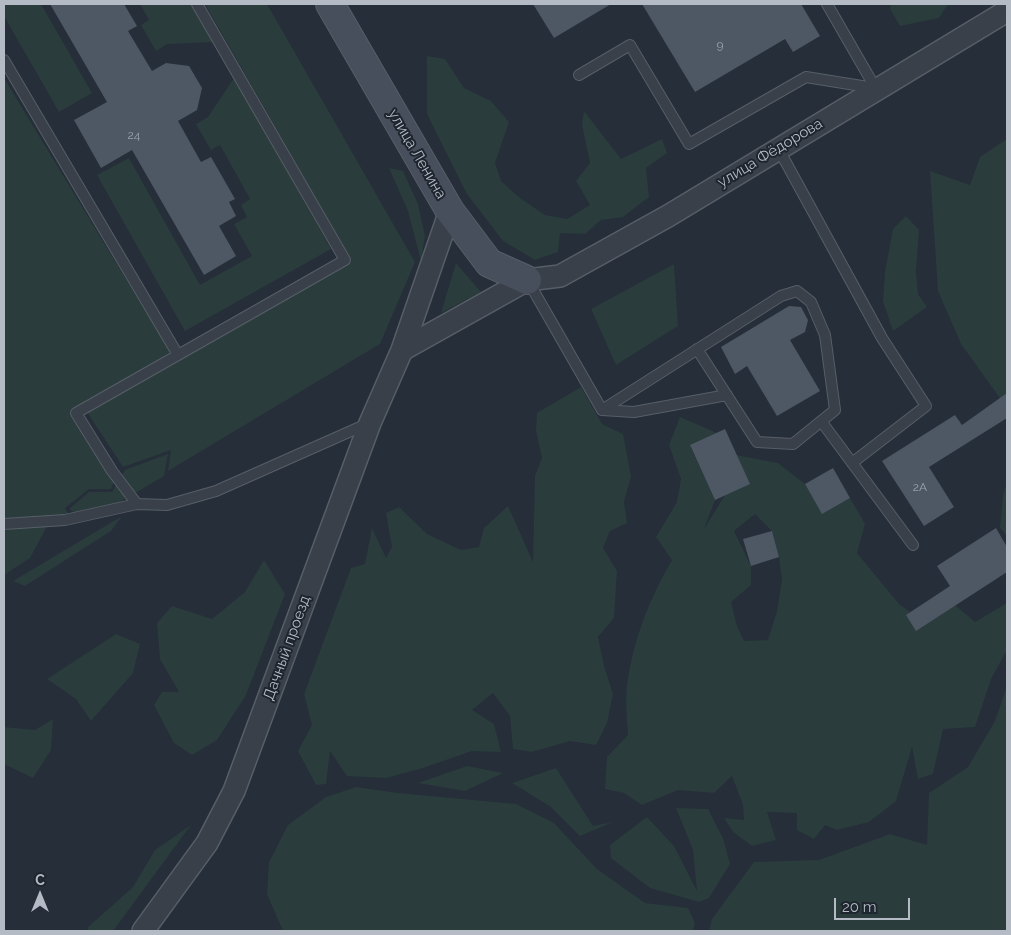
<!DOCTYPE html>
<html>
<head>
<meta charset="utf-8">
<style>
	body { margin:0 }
	#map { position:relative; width:1011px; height:935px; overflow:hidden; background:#252e39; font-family:Raleway,sans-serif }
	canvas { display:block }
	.frame { position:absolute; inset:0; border:5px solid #b4bbc5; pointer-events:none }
	.north { position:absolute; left:15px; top:870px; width:50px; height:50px; -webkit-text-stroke:4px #1e252f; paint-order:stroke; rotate:0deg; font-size:14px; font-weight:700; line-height:20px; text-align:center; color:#b4bbc5 }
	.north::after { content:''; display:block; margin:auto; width:18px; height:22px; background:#b4bbc5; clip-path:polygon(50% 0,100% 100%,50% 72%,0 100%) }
	.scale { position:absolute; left:834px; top:898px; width:76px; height:22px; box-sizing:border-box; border:2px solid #b4bbc5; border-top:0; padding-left:6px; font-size:15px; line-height:18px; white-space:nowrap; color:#b4bbc5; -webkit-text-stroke:4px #1e252f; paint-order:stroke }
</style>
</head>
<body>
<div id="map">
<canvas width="1011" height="935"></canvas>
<div class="frame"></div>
<div class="north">С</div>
<div class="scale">20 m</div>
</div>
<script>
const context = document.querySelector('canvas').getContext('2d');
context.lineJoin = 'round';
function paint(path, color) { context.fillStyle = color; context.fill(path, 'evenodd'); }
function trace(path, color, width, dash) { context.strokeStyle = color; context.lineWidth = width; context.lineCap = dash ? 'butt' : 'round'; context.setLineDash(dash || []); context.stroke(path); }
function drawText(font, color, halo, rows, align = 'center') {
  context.font = font + ' Raleway,sans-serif'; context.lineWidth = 4; context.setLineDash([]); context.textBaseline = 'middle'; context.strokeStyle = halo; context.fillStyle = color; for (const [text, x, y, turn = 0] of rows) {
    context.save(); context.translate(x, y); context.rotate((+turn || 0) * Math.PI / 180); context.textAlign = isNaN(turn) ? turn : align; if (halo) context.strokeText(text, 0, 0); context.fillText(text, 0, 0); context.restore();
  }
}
const green = new Path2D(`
	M4,4H41L92,93L59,112L4,16Z
	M140,4H192L214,42L167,44L156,51L141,25L149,20Z
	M205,4H267L415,262L380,344L168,471L171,450L123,467L87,412L352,261Z
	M891,4H948L939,18L900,26L890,9Z
	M427,56L445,59L464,88L491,101L509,122L495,163L501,181L520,198L545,215L567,219L590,205L576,181L590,163L582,125L584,111L621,159L662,139L667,153L646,168L649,197L623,217L601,220L585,234L560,233L558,252L535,260L503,241L467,194L427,114Z
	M4,78L170,352L73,412L115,480L111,489H89L65,508L69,515L4,519Z
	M234,78L331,249L185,331L97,175L129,158L200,285L252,256L234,224L247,217L241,205L250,199L220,145L211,150L196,124L208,117Z
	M1007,139V408L961,344L938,291L930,171L970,185L980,157Z
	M389,168L403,171L418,204L425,236L421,261L408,211Z
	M906,216L919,230L916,271L918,294L927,307L893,331L883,301L885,272L893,229Z
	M456,263L481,292L441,313Z
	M674,264L678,326L616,365L591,309Z
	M581,387L602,424L623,434L631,476L624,502L627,523L610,531L603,548L617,571L614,618L598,637L604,666L613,694L607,723L596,745L570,741L532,752L513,749L510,716L493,693L472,710L494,724L501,752L472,751L423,768L386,778L347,776L330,751L326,784L316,785L298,751L312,725L304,694L351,568L365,564L372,528L386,558L392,547L386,513L399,507L427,534L461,550L479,547L484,528L508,506L533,562L535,476L542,458L536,431L537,413Z
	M680,417L717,433L690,446L715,500L704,529L725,495L736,455L778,463L805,484L822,513L850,498L865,524L857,553L899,604L910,612L920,628L955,605L975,622L1007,603V650L991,679L975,727L943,729L933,774L918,779L912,747L896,801L869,822L837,830L825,825L814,839L797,830V813L767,812L776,840L752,846L733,832L724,818L744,820L743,805L732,776L714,793L678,790L642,805L624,793L605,789L607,757L628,735C627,719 625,701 627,685C633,640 649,599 672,560L656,537L677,502L681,479L669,445ZM755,514L772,531L779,557L782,579L777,611L768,640L744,641L737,626L731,602L751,585V566L734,531Z
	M168,454L164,476L88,521L69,509L89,492H112L125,470Z
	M1007,482V536L1000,528L1003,495Z
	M122,516L111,531L25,586L13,581Z
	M52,517L30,558L4,575V531Z
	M264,560L285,594L246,695L217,740L192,755L174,743L154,705L162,692H179L160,659L157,623L172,606L212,619L245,592Z
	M116,634L140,644L133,673L91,721L76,699L47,679Z
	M1007,686V931H709L712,919L754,862L819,860L890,834L927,845L929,793L968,767L995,721Z
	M53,719L51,750L33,778L4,764V727L35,730Z
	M467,766L503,773L465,791L418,783Z
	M556,768L593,826L613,822L580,836L551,807L512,783Z
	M356,787L398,793L516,804L554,823L597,869L645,903L688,908L695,923L693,931H283L267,894L269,862L288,825L326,797Z
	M676,808L708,809L723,838L730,864L709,898L699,902L650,888L611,858L610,845L647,817L674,846L697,891L693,850Z
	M191,825L113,931H89L87,928L133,887L155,850Z`);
const building = new Path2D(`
	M50,4H124L137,26L128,31L152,71L166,63L189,66L202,88L197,110L178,121L201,162L211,157L235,199L229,202L236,216L219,226L236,256L204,275L132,150L101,168L74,120L107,102Z
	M533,4H611L554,38Z
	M642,4H801L820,36L793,52L785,39L695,92Z
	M789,306L801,307L808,320L805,332L790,340L820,391L777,416L747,366L735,374L721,347Z
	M1007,393V418L929,467L954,507L924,526L882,461L955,415L962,425Z
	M725,429L750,484L715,500L690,445Z
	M833,468L850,498L822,514L805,484Z
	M996,528L1007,547V572L916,631L906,615L950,586L937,566Z
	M772,531L779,557L751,566L743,539Z`);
const lane = new Path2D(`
	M827,4L876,89
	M4,60L178,355
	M579,75L630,45L689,144L806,77L874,88
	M778,148L882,338L926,406L852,463
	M528,281L602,410
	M602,410L781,296L797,291L811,302L825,335L835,410L793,444L757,442L697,349
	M602,410L634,412L727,395
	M821,421L913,545
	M137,504L112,471L76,413L345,260L197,4
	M4,524L65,520L137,504L167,505L216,491L369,423`);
const street = new Path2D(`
	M402,350L527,280L560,276L668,216L1007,11
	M143,931L207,843L234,791L370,423L402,350L450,211`);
const secondary = new Path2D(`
	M330,4L450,211L489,263L527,280`);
const numberNames = [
	["9",720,45],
	["24",134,135],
	["2А",920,487]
];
const streetNames = [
	["улица Фёдорова",770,153,-31],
	["улица Ленина",417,154,60],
	["Дачный проезд",287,648,-70]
];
paint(green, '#2a3c3c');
paint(building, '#4e5865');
trace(lane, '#575e68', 12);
trace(street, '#575e68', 24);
trace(secondary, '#575e68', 30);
trace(lane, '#39404a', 10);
trace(street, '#39404a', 21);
trace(secondary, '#474f5c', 28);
drawText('12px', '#9aa2ad', null, numberNames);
drawText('15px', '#b4bbc5', '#1e252f', streetNames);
</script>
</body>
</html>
